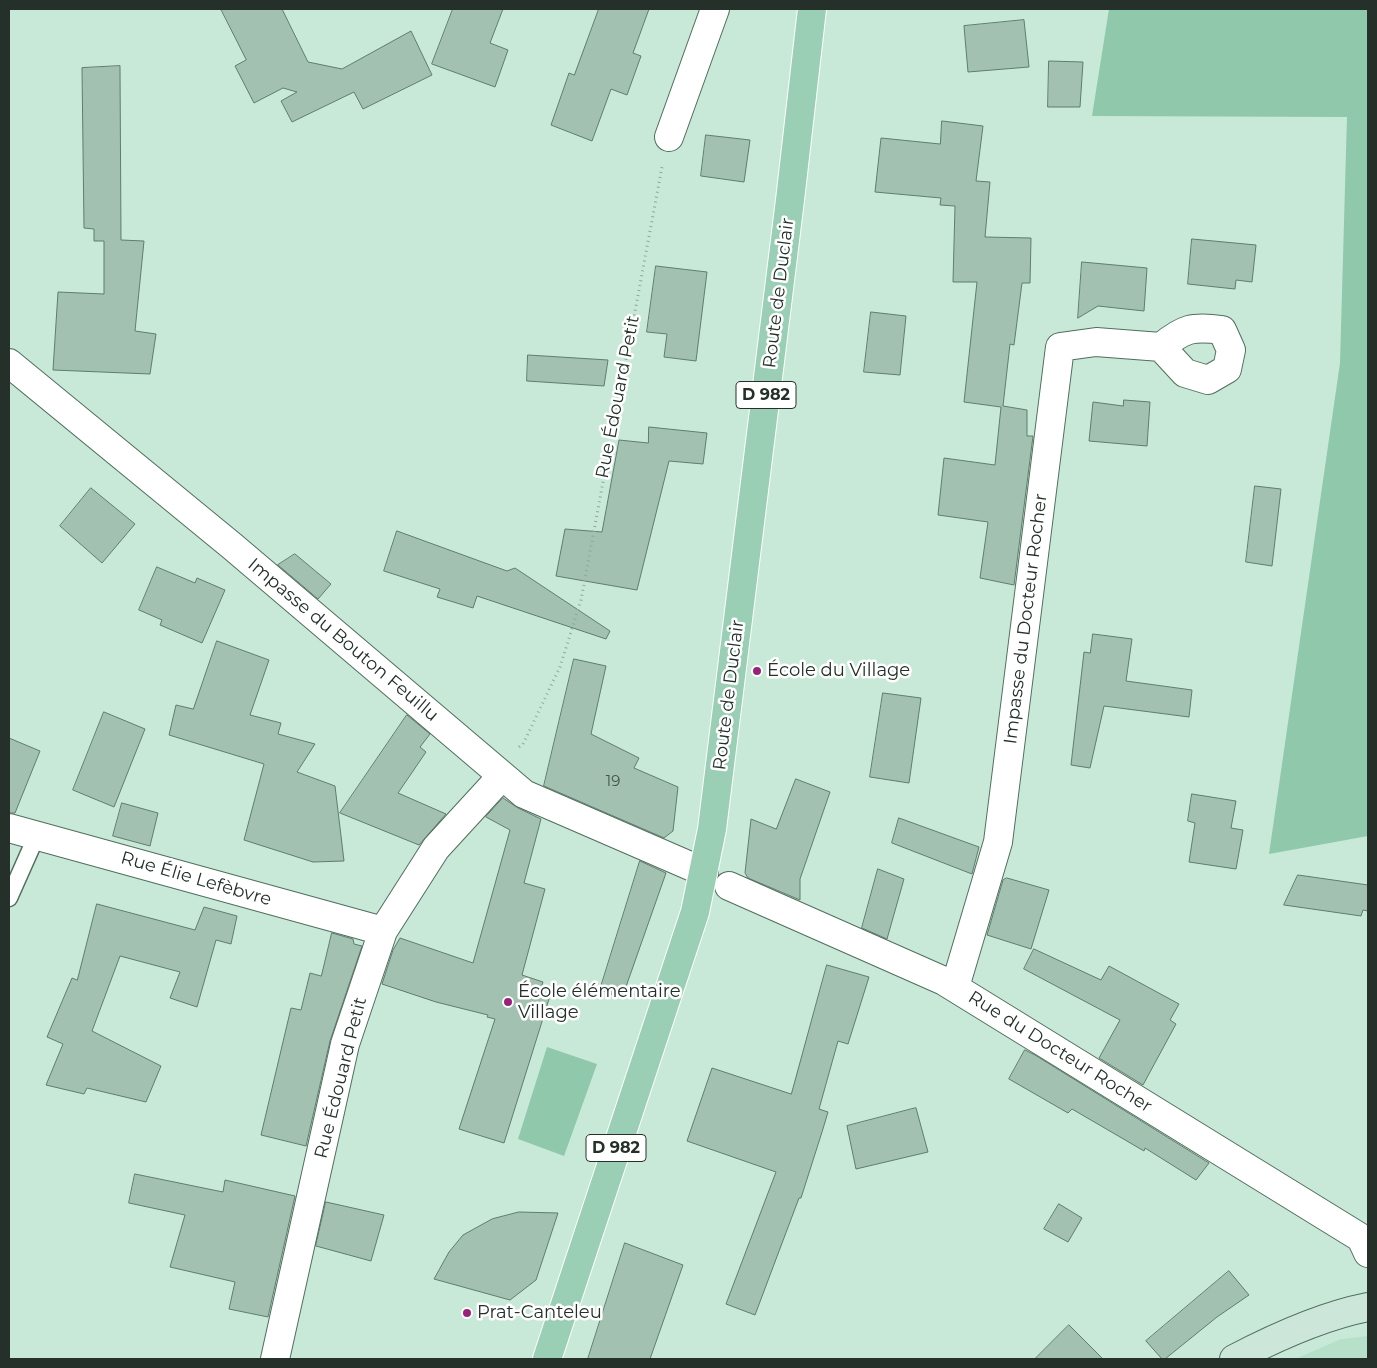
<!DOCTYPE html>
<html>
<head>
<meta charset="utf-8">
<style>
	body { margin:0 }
	#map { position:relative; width:1377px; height:1368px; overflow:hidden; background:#c8e9d7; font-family:Montserrat,sans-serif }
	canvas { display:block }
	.frame { position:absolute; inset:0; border:10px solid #243029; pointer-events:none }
</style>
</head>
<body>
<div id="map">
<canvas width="1377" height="1368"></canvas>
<div class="frame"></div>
</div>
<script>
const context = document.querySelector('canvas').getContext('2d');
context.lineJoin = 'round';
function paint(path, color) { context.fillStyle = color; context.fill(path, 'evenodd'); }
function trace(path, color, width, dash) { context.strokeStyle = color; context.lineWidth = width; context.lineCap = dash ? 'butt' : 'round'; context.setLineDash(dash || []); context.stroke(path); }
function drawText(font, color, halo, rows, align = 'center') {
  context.font = font + ' Montserrat,sans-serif'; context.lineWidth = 5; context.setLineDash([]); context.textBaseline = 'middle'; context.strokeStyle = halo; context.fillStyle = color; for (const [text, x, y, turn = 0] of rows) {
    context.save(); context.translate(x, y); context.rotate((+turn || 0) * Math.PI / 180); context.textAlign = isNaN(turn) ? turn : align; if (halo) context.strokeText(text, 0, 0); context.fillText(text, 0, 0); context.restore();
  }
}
const built = new Path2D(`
	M1368,1336V1359H1295L1341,1339Z`);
const green = new Path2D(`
	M1109,9H1368V836L1269,854L1340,363L1347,117L1092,116Z
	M547,1047L597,1064L564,1156L518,1139Z`);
const building = new Path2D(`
	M221,9H282L308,62L342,69L411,31L432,75L363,109L354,92L292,122L281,101L297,92L283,88L254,103L235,66L246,60Z
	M453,9H503L490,43L508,50L495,87L432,64Z
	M599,9H649L633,53L641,56L627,95L611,89L592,141L551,125L569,73L574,75Z
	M1024,20L1029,67L968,72L964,26Z
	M1049,61L1083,62L1080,107H1048Z
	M120,66L121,240L144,241L135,331L156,334L150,374L53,370L58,292L104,294V241H94V229L84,228L82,68Z
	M942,121L983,126L976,181L990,182L985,237L1031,238L1030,283H1022L1014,345L1010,344L1003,406L1027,410V436H1033L1014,585L980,578L988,522L938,515L944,458L995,465L1001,407L964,402L977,282H953L955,206L940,205L941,198L875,192L881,138L940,144Z
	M706,135L750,140L744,182L701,176Z
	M1192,239L1256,245L1252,282L1236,280L1235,289L1188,284Z
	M1082,262L1147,268L1144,311L1098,306L1078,318Z
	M656,266L707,272L696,361L664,357L667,334L647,332Z
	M871,312L906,316L900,375L864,372Z
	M528,355L608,360L604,386L527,381Z
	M1124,400L1150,402L1147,446L1089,441L1093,402L1123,406Z
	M649,427L707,433L703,464L669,461L637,590L556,576L565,529L602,532L619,440L648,443Z
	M1255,486L1281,489L1272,566L1246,562Z
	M91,488L135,524L102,563L60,526Z
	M397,531L507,571L515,568L610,631L606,639L477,596L473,608L437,597L440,589L384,571Z
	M295,554L331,584L318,599L278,565Z
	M157,567L195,583L197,578L225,590L202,643L160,625L162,620L139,610Z
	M1093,634L1132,639L1126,681L1192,690L1189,717L1104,706L1090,768L1071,765L1084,652L1090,653Z
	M217,641L269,660L250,715L281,723L278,734L315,744L297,772L335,786L344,861L313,862L244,840L264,764L169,735L176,705L193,709Z
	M574,659L606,666L591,734L639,758L634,768L678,787L673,831L664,838L544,786Z
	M883,693L921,698L909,783L870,777Z
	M104,712L145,729L114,807L73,790Z
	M407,715L430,734L420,747L426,752L398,793L446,814L419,845L340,813Z
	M9,738L40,751L15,813H9Z
	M796,779L830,792L800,879V900L748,878L745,873L751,819L776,829Z
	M1192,794L1236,801L1231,828L1243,830L1236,869L1189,862L1195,823L1188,821Z
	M503,798L518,808L541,819L524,883L545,889L522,975L543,982L539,994L550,996L504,1143L459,1129L495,1019L487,1017L488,1015L436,1002L382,984L393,950L400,938L473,963L510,830L486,817Z
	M122,803L158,813L150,846L113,836Z
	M899,818L979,847L972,874L892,843Z
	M640,861L666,873L622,998L600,990Z
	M878,869L904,879L887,939L862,928Z
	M1298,875L1368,885V911L1363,910L1361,916L1284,905Z
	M1007,878L1049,890L1031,949L987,935L1003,880Z
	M97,904L195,930L204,907L237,916L231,944L216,940L197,1007L170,998L180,972L120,956L92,1031L161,1066L146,1102L87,1088L84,1094L46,1085L63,1044L47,1037L72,978L77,980Z
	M332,933L353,939L354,944L362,946L330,1041L306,1146L261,1135L291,1008L301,1010L310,973L321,976Z
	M1034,949L1101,980L1109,966L1179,1004L1170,1020L1176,1024L1143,1085L1099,1058L1120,1020L1024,969Z
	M827,965L869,977L848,1044L838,1041L819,1109L828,1112L822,1132L801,1198H799L755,1315L726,1304L776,1172L687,1141L712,1068L791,1094Z
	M1025,1050L1035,1055L1209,1163L1196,1180L1145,1148L1144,1151L1072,1109L1068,1113L1009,1079Z
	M916,1108L928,1152L856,1169L847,1126Z
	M135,1174L223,1192L225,1180L295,1196L268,1317L229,1309L235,1282L170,1267L185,1215L129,1203Z
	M326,1202L384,1215L371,1261L316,1246Z
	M1059,1204L1082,1218L1068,1242L1044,1229Z
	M519,1212L558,1213L536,1280L510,1300L434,1279L449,1252L463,1235L492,1219Z
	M625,1243L683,1265L650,1359H588Z
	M1229,1271L1249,1295L1217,1317L1165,1359H1162L1146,1341Z
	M1069,1325L1103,1359H1035Z`);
const path = new Path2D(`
	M519,747L523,744L560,667L581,600L662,167`);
const lane = new Path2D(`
	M9,898L37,835`);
const street = new Path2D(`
	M669,137L715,9
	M9,363L232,546L524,794L704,872
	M9,828L383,931
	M729,886L944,981L1361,1238L1368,1253
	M955,987L998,842L1060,347L1096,342L1161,347L1185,373L1208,380L1227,369L1231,350L1222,330C1193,326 1184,328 1161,347
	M275,1359L345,1044L383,931L436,848L502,776`);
const secondary = new Path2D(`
	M1234,1359C1276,1337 1322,1316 1368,1307`);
const primary = new Path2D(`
	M547,1359L695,912L712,829L790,200L812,9`);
const markers = [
	[757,671,5,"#9a217a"],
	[508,1002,5,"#9a217a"],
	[467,1313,5,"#9a217a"]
];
const numberNames = [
	["19",613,782]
];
const shields = [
	[766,395,60],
	[616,1148,60]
];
const shieldNames = [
	["D 982",766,395],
	["D 982",616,1148]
];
const streetNames = [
	["Route de Duclair",779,293,-83],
	["Rue Édouard Petit",618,397,-79],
	["Impasse du Docteur Rocher",1026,619,-83],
	["Impasse du Bouton Feuillu",343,640,40],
	["Route de Duclair",729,695,-83],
	["Rue Élie Lefèbvre",196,879,16],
	["Rue du Docteur Rocher",1060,1052,32],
	["Rue Édouard Petit",341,1078,-76]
];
const poiNames = [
	["École du Village",767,671],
	["École élémentaire",518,992],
	["Village",518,1013],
	["Prat-Canteleu",477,1313]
];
paint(built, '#b7e0ca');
paint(green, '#8fc8aa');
paint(building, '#a2c1b0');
trace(building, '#5f7d6d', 1);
trace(lane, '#516e5e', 19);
trace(street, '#516e5e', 30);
trace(secondary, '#516e5e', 30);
trace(primary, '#fff', 30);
trace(path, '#8ea89a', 3, [1, 4]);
trace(lane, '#fff', 16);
trace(street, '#fff', 28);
trace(secondary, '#cce7da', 28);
trace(primary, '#9aceb5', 28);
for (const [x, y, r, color] of markers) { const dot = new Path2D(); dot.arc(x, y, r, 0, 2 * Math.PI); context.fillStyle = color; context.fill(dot); trace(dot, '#fff', 2); }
drawText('15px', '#44544b', null, numberNames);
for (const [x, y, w] of shields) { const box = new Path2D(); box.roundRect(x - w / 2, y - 13.5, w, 27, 4); context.fillStyle = '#fff'; context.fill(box); trace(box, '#243029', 1); }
drawText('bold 16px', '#243029', null, shieldNames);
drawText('18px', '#243029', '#fff', streetNames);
drawText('18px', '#243029', '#fff', poiNames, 'left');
</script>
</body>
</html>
